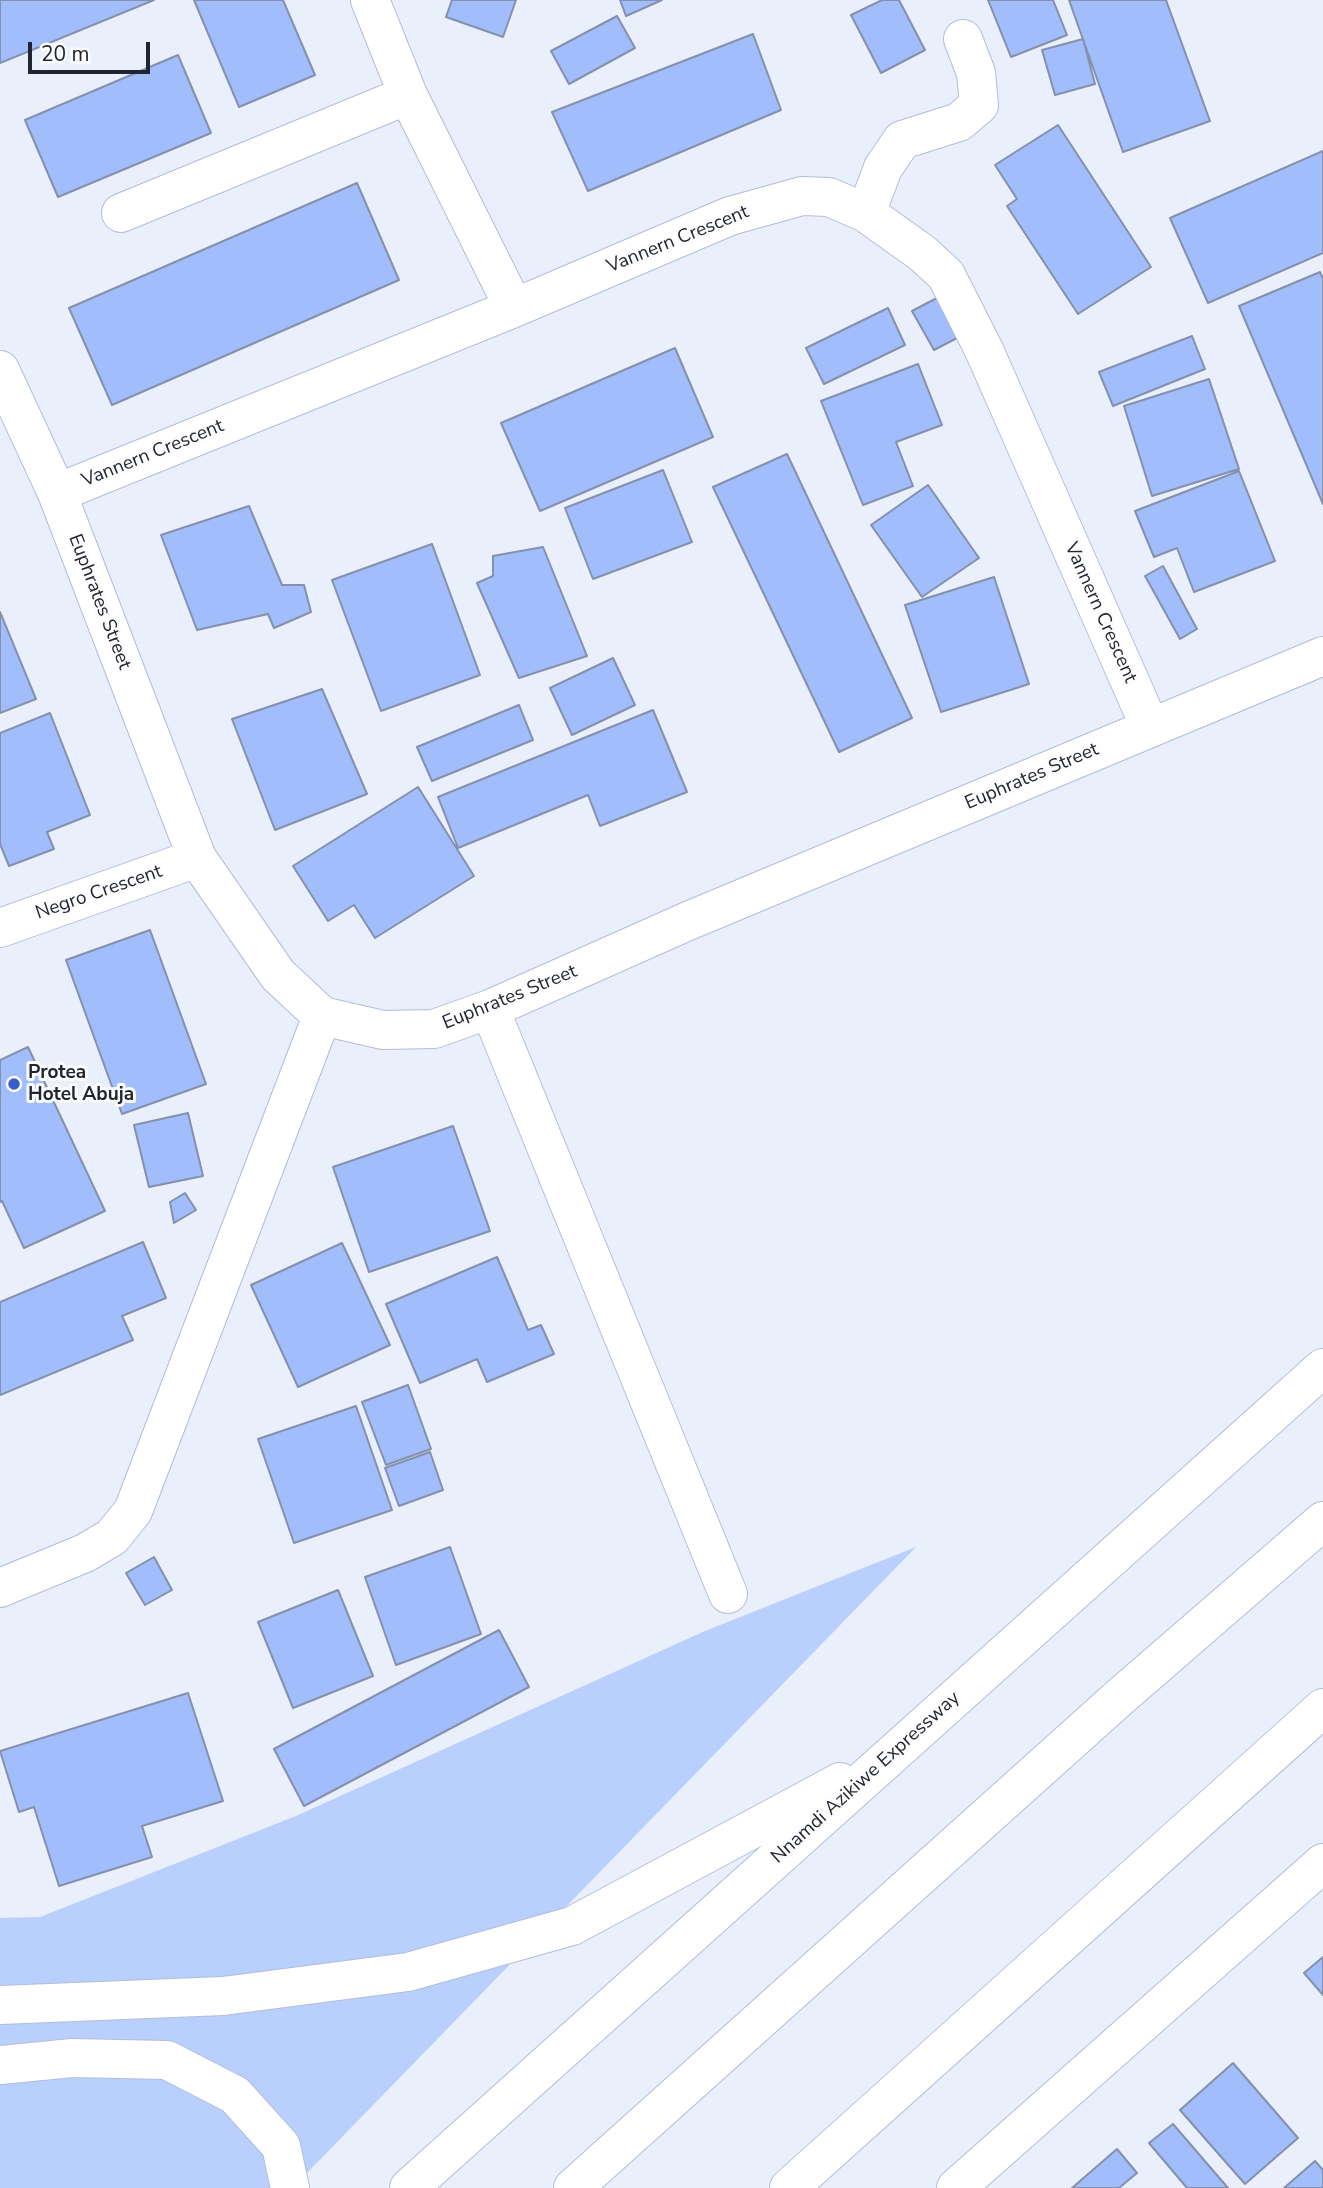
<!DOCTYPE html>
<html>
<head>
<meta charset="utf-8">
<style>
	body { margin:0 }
	#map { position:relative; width:1323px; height:2188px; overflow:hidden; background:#e9effb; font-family:"Nunito Sans",sans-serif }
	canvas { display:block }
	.scale { position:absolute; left:28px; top:42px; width:122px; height:32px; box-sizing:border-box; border:4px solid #202531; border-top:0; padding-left:9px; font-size:21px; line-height:24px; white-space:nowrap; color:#202531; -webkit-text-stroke:5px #fcfcfc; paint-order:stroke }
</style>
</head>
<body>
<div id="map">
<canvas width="1323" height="2188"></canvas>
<div class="scale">20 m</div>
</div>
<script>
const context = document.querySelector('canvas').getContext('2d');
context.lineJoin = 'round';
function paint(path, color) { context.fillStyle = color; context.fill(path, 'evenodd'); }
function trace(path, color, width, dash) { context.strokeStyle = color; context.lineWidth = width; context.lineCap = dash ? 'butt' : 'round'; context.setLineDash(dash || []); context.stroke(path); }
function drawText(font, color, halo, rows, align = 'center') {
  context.font = font + ' "Nunito Sans",sans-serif'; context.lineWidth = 6; context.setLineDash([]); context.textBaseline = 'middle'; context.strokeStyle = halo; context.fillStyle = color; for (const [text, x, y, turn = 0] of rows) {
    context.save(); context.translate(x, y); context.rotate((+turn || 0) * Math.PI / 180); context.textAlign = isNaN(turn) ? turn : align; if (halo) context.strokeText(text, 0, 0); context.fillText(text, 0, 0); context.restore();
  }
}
const green = new Path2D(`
	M916,1547L306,2174L288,2188H0V1918L40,1917L296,1816L705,1631Z`);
const building = new Path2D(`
	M0,0H154L0,63Z
	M194,0H283L315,75L239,107Z
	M452,0H516L503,37L446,17Z
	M620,0H662L626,16Z
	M882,0H899L925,50L881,73L851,15Z
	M988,0H1053L1067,35L1011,57Z
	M1069,0H1166L1210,121L1123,152Z
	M617,16L635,48L569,84L551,51Z
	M753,34L781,110L588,191L552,112Z
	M1083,39L1095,84L1055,95L1042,50Z
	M178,55L211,133L58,197L25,120Z
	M1058,125L1151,267L1078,314L1007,206L1017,199L995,165Z
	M1323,151V253L1208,303L1170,218Z
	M357,183L399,280L112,405L69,308Z
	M1320,272L1323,279V504L1239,306Z
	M937,298L959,337L934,350L912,311Z
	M888,308L905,345L824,384L806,348Z
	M1192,336L1205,369L1113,406L1099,372Z
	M675,348L713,437L540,511L501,423Z
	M918,364L942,425L896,442L913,486L863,505L821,401Z
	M1209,379L1239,469L1152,496L1124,406Z
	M787,454L912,718L839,752L713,487Z
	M663,470L692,542L593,579L565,508Z
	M1239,471L1275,561L1194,592L1177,548L1154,557L1135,511Z
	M928,485L979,558L922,597L871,525Z
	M249,506L282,585H304L311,612L274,628L268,614L197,630L161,535Z
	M432,544L480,675L381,711L332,580Z
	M543,547L587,656L519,678L477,583L493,576V556Z
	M1163,566L1197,629L1180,639L1145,576Z
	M994,577L1029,684L941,712L905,605Z
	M0,612L36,699L0,713Z
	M613,658L635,705L572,735L550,688Z
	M322,689L367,794L275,830L232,719Z
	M519,705L533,740L432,781L417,747Z
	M653,710L687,792L600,826L588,795L458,848L438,797Z
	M50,713L90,815L47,832L54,849L9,866L0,844V733Z
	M418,787L474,876L375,938L354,905L328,921L293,866Z
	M150,930L206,1084L122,1114L66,960Z
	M28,1047L105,1211L24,1248L2,1201L0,1202V1060Z
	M188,1113L203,1176L149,1187L134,1125Z
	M453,1126L490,1231L369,1272L333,1167Z
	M185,1193L196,1210L174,1223L170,1202Z
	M143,1242L166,1298L122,1316L133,1340L0,1395V1302Z
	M342,1243L390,1345L298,1387L251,1285Z
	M497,1257L528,1330L541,1325L554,1354L487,1382L477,1359L420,1383L386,1304Z
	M408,1385L431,1449L386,1465L362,1402Z
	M356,1406L392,1510L294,1543L258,1439Z
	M430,1452L443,1490L399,1506L385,1468Z
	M450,1547L481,1634L396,1665L365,1577Z
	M154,1557L172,1590L145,1605L126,1573Z
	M338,1590L373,1676L293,1708L258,1622Z
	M499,1630L529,1687L304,1806L274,1749Z
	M188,1693L223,1801L142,1826L152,1857L59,1886L34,1807L19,1812L0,1751Z
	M1323,1957V1995L1304,1973Z
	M1233,2063L1298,2138L1245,2184L1180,2110Z
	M1173,2124L1228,2188H1187L1149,2143Z
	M1117,2149L1137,2173L1119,2188H1072Z
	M1315,2161L1323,2170V2188H1284Z`);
const street = new Path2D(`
	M370,0L408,95L514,308
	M121,213L408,95
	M866,213L883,168L902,140L959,122L979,105L976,73L963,39
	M0,370L57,493L197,858L278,975L322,1016L383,1030L434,1029L490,1009L688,921L1323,656
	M57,493L514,308L730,216L802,196L829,197L866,213L922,253L946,275L984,350L1150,727
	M0,928L197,858
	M490,1009L728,1594
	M0,1588L85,1553L112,1537L133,1511L322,1016`);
const highway = new Path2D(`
	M0,2005L223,1996L408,1972L572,1926L840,1782
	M0,2065L72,2058L167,2060L235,2095L281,2146L290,2188
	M409,2188L1323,1368
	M573,2188L1120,1697L1323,1521
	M789,2188L1323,1708
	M956,2188L1323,1863`);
const markers = [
	[14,1084,7,"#365ece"]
];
const streetNames = [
	["Vannern Crescent",678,240,-22],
	["Vannern Crescent",153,454,-22],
	["Euphrates Street",99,602,69],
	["Vannern Crescent",1100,613,66],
	["Euphrates Street",1032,777,-23],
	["Negro Crescent",99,893,-19],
	["Euphrates Street",510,998,-22],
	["Nnamdi Azikiwe Expressway",866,1778,-42]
];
const poiNames = [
	["Protea",28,1073],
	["Hotel Abuja",28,1095]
];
paint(green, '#b9cffd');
paint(building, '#a1bdfc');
trace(building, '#8490ac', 2);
trace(street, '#b0bedb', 40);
trace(highway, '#b0bedb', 40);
trace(street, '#fff', 38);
trace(highway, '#fff', 38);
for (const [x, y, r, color] of markers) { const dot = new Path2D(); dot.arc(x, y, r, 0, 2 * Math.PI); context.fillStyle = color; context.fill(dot); trace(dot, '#fcfcfc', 2.5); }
drawText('19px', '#202531', '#fcfcfc', streetNames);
drawText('bold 19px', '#202531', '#fcfcfc', poiNames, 'left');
</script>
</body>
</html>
